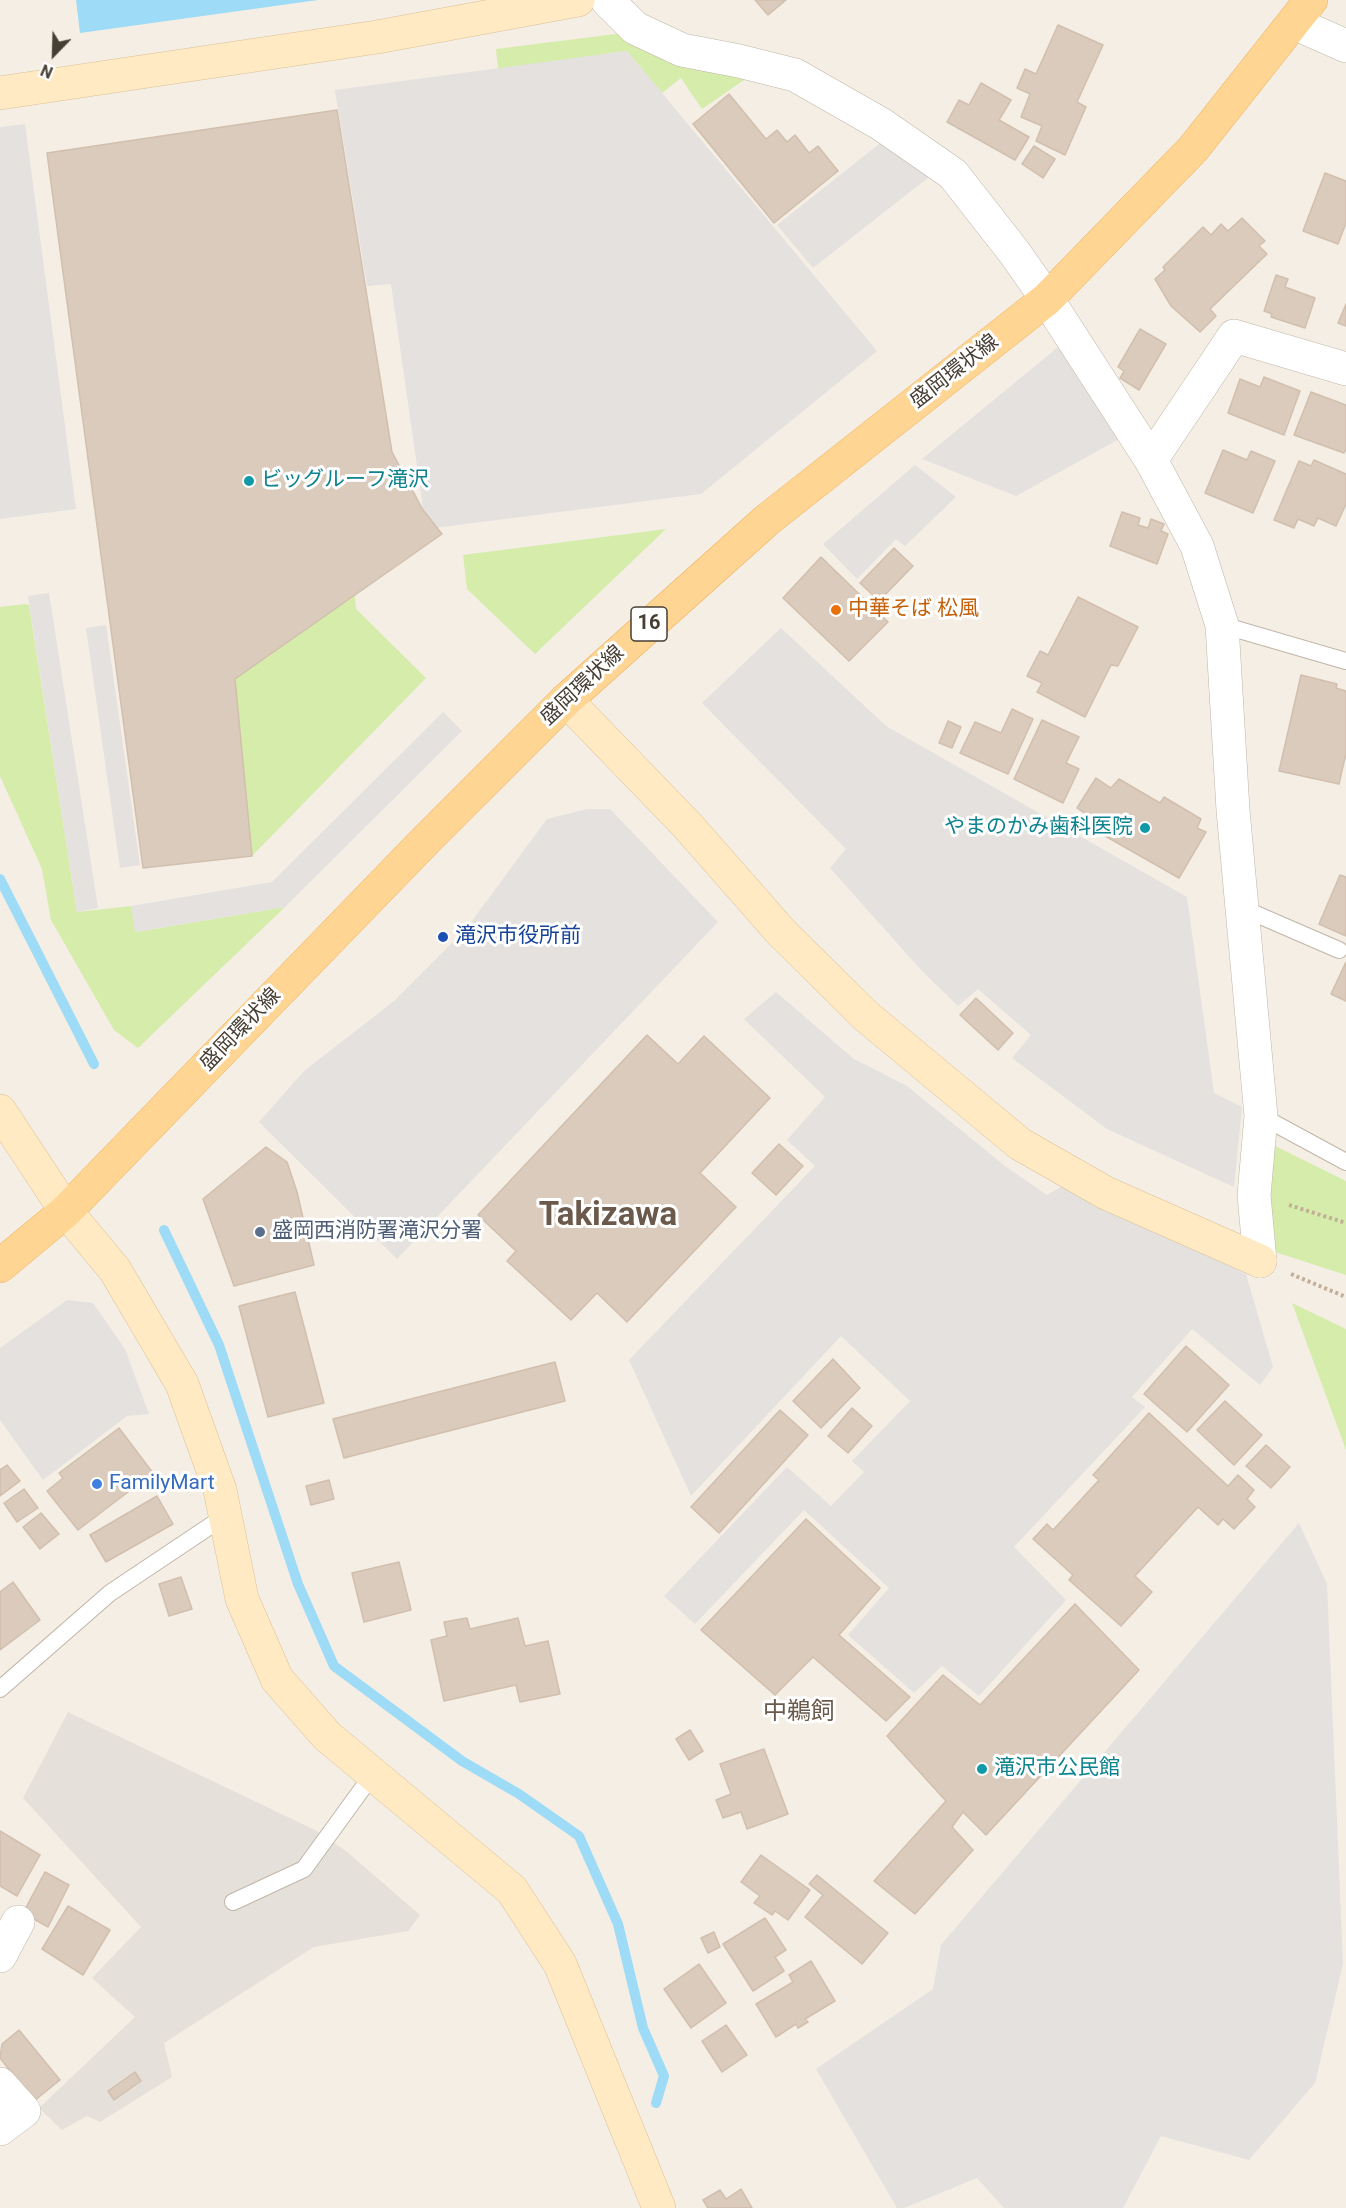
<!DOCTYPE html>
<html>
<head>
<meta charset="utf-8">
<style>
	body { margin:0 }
	#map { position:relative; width:1346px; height:2208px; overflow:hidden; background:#f4eee5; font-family:Roboto,sans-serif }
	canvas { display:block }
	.north { position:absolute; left:24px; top:24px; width:60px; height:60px; -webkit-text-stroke:4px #fff; paint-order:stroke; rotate:203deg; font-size:16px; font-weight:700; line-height:24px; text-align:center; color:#473e34 }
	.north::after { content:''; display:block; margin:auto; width:21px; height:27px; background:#473e34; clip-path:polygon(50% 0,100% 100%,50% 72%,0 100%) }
</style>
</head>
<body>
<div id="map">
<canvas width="1346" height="2208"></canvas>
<div class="north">N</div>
</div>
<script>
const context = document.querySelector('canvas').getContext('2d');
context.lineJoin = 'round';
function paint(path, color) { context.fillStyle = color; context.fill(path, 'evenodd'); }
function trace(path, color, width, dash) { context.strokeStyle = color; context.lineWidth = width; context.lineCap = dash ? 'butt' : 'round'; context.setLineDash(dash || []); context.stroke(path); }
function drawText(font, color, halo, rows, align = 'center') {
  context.font = font + ' Roboto,"Noto Sans JP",sans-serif'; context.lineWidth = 6; context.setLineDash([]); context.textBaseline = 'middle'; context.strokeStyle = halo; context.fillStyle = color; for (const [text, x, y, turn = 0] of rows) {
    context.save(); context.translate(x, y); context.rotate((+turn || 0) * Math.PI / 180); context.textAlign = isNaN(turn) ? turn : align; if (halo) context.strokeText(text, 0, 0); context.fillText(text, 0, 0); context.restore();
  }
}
const industrial = new Path2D(`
	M68,1712L315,1830L346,1851L420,1915L408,1931L314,1947L164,2043L172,2077L100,2122L87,2116L62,2130L39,2108L135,2017L92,1978L141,1927L23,1798Z`);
const green = new Path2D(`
	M632,32L745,69L744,80L702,109L681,78L662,93L627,51L498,69L496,49Z
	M666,529L535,654L467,589L463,555Z
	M355,595L356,609L426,678L252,856L235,679Z
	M25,604L29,605L77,912L131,906L136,932L285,907L138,1048L114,1030L51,920L42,869L0,776V607Z
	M1263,1140L1346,1181V1275L1275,1252Z
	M1292,1303L1346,1329V1450Z`);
const parking = new Path2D(`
	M627,51L877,351L701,494L426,529L391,284L367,286L335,90Z
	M25,124L76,509L0,519V127Z
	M888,137L934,173L813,268L777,225Z
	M1063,343L1123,437L1016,496L922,459Z
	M915,465L956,497L905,546L896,539L857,579L823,544Z
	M49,593L98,908L77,912L28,596Z
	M106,625L140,865L120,868L86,628Z
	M781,628L886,726L1187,897L1214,1093L1242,1107L1234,1187L1107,1129L1012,1058L1031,1035L978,989L958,1006L921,970L830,868L846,849L702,703Z
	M443,712L462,731L285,907L135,932L131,906L272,882Z
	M587,809H610L718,922L397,1259L259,1122L304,1071L394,1001L466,929L547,819Z
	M776,992L854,1059L907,1086L1005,1166L1047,1195L1064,1185L1246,1274L1273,1367L1260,1385L1192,1329L1132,1397L1145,1407L1014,1547L1066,1600L979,1696L942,1666L914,1693L848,1635L889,1588L804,1510L695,1624L664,1596L787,1467L831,1506L864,1472L852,1461L910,1401L841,1336L691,1496L629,1360L815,1166L787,1140L825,1097L744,1019Z
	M67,1300L93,1303L125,1349L149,1414L127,1416L43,1480L0,1420V1348Z
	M1299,1523L1327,1584L1343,1964L1315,2083L1249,2160L1161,2136L1123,2208H1004L977,2178L904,2208H897L816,2069L933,1989L941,1945Z`);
const water = new Path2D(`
	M76,0H318L80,33Z`);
const stream = new Path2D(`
	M0,879L94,1064
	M164,1230L219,1345L298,1584L334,1666L462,1761L519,1794L579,1836L618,1924L643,2028L664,2076L656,2103`);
const building = new Path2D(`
	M755,0H786L768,15Z
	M1058,25L1103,45L1077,102L1086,107L1065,155L1036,141L1042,126L1021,117L1030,94L1017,88L1025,69L1036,74Z
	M981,83L1011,100L999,120L1029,137L1015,160L947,122L959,100L969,105Z
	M729,94L766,139L777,130L787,142L795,135L809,153L818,146L838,171L774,223L693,124Z
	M337,110L392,452L423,510L442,534L235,679L252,856L143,868L47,153Z
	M1034,146L1055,159L1043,178L1022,164Z
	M1325,173L1346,181V223L1338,244L1303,231Z
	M1242,218L1265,241L1259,246L1267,254L1210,309L1216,316L1200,332L1171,306L1155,279L1165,270L1163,267L1203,227L1211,235L1221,224L1228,231Z
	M1276,275L1288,279L1285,287L1315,298L1305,328L1271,317L1272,314L1264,311Z
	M1346,304V326L1338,323Z
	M1140,329L1166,344L1139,390L1120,378L1124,371L1118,367Z
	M1264,377L1300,391L1284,435L1228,413L1240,379L1260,387Z
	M1311,392L1346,405V449L1344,453L1294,435Z
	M1223,450L1247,460L1251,451L1275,461L1253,513L1205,493Z
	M1314,460L1346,474V504L1336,526L1318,518L1314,526L1298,519L1294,528L1274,520L1299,461L1311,466Z
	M1122,512L1140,518L1138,525L1148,528L1151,519L1164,524L1161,531L1168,534L1157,564L1110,546Z
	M894,548L913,566L879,601L860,583Z
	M821,557L888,622L849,661L783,598Z
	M1078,597L1138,627L1118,666L1111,665L1085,717L1037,692L1042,683L1027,676L1040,651L1048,655Z
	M1301,675L1337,684L1336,688L1346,691V753L1339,784L1279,771Z
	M1012,709L1033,719L1008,774L960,753L975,722L1001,733Z
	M1042,720L1079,737L1066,763L1079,769L1063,803L1014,779Z
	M948,721L961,727L952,748L939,743Z
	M1096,778L1111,788L1119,779L1160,803L1164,797L1201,819L1197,828L1206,832L1179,878L1091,828L1095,820L1077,808Z
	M1340,875L1346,877V936L1319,924Z
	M1346,962V1001L1331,994Z
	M976,998L1013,1033L998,1050L960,1015Z
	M647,1035L678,1064L704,1036L770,1098L700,1173L736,1207L627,1322L597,1293L571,1320L507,1261L516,1251L478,1215Z
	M779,1144L803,1166L776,1195L752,1173Z
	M266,1147L287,1162L297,1192L314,1265L234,1286L203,1199Z
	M295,1292L324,1403L268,1417L239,1306Z
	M1186,1346L1229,1385L1187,1432L1144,1394Z
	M833,1359L860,1388L821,1428L793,1401Z
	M555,1362L565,1401L344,1458L333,1419Z
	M1225,1401L1262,1435L1234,1465L1197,1430Z
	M852,1408L872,1426L848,1453L828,1436Z
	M780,1410L808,1435L719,1533L691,1507Z
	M1149,1413L1228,1486L1238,1475L1254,1490L1247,1499L1255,1507L1234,1529L1223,1519L1218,1525L1198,1507L1135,1576L1152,1592L1121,1626L1069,1580L1073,1575L1033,1539L1047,1524L1053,1530L1099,1480L1093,1475Z
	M119,1428L153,1473L78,1530L47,1491L63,1478L59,1473Z
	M1266,1445L1290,1467L1271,1488L1246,1466Z
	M7,1465L20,1481L0,1496V1470Z
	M329,1480L334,1499L311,1505L306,1486Z
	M24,1489L38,1508L17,1522L4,1503Z
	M157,1496L173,1524L106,1562L90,1535Z
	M41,1513L59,1534L40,1549L23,1527Z
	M806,1519L880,1588L839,1635L910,1697L886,1721L813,1657L775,1695L701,1630Z
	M399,1562L411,1610L364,1622L352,1573Z
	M181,1577L192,1609L169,1616L159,1584Z
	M13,1582L40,1620L0,1650V1592Z
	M1075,1604L1139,1670L986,1835L963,1812L952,1827L973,1850L915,1914L874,1881L946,1801L887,1736L943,1675L980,1705Z
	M467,1618L470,1629L518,1618L525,1646L548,1641L560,1694L520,1702L516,1685L444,1701L431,1640L447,1636L444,1622Z
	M690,1730L703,1751L689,1760L676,1739Z
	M764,1749L788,1814L747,1829L741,1812L723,1818L716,1800L731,1794L720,1764Z
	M0,1831L40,1855L17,1896L0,1886Z
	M761,1855L810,1890L788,1920L775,1911L772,1915L754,1903L760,1896L741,1882Z
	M45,1872L69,1885L48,1927L23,1913Z
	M817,1875L888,1933L862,1964L805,1917L823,1895L809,1884Z
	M68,1906L110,1930L83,1975L42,1949Z
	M765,1918L786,1950L775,1957L784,1971L753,1991L723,1944Z
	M714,1932L720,1947L708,1953L701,1938Z
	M811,1961L835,2001L805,2019L808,2022L798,2028L796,2024L776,2037L756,2004L793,1982L789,1975Z
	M699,1964L726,2003L691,2028L664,1989Z
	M726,2025L747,2055L722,2072L702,2041Z
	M19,2030L60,2080L34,2101L0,2058L2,2044Z
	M135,2072L141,2081L114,2100L108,2091Z
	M741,2189L752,2208H708L703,2200L720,2190L726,2199Z`);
const path = new Path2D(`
	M1289,1205L1346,1223
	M1291,1274L1346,1297`);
const lane = new Path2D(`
	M1222,625L1346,661
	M1242,908L1339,950
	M1261,1116L1346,1162
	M0,1689L110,1593L225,1516
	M233,1902L304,1869L373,1774`);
const street = new Path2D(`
	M607,0L635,28L682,50L739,61L795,75L881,124L953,174L1014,252L1047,299L1151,460L1197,546L1222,625L1233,810L1261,1116L1254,1195L1260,1261
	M1294,23L1346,46
	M1151,460L1234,336L1346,369
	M0,1956L18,1922
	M0,2084L24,2111L0,2129`);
const secondary = new Path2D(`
	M0,93L377,37L578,0
	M566,700L687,825L781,932L866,1016L1020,1144L1106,1193L1260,1261
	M0,1111L66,1211L115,1270L182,1384L220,1490L242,1599L277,1679L327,1736L512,1890L560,1964L659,2208`);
const primary = new Path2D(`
	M0,1266L66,1211L425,841L566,700L767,520L1047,299L1193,149L1311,0`);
const markers = [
	[249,481,6,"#0f9aa8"],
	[836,610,6,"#e8710a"],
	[1145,828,6,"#0f9aa8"],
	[443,937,6,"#1a4fb4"],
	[260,1232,6,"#5c6f8a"],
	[97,1484,6,"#3f7fe0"],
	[982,1769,6,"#0f9aa8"]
];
const shields = [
	[649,624,36]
];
const shieldNames = [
	["16",649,624]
];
const streetNames = [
	["盛岡環状線",955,372,-38],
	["盛岡環状線",583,686,-43],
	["盛岡環状線",241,1030,-46]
];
const cultureNames = [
	["ビッグルーフ滝沢",261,481],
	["やまのかみ歯科医院",1133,828,"right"],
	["滝沢市公民館",994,1769]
];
const foodNames = [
	["中華そば 松風",848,610]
];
const transitNames = [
	["滝沢市役所前",455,937]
];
const serviceNames = [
	["盛岡西消防署滝沢分署",272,1232]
];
const shopNames = [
	["FamilyMart",109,1484]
];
const quarterNames = [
	["中鵜飼",799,1713]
];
const townNames = [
	["Takizawa",608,1217]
];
paint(industrial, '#e6e0da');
paint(green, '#d5ecab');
paint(parking, '#e4e1de');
paint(water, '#9ddbf6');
trace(stream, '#9ddbf6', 10);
paint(building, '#dacbbd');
trace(building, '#d2bfad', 1.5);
trace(lane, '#c0b5a7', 18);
trace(street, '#c0b5a7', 34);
trace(secondary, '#dbc093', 34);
trace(primary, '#edb15b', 34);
trace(path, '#c3af97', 4, [3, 3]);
trace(lane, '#fff', 16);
trace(street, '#fff', 33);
trace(secondary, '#ffeac4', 33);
trace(primary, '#ffd593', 33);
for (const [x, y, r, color] of markers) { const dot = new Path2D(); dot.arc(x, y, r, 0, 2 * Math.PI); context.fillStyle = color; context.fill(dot); trace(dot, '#fff', 2); }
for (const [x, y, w] of shields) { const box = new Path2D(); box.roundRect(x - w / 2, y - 17, w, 34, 4.5); context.fillStyle = '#fff'; context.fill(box); trace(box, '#473e34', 1.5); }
drawText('bold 20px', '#473e34', null, shieldNames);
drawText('21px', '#473e34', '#fff', streetNames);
drawText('21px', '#0d838f', '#fff', cultureNames, 'left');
drawText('21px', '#c56008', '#fff', foodNames, 'left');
drawText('21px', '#164399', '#fff', transitNames, 'left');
drawText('21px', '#4e5e75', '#fff', serviceNames, 'left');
drawText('21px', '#366cbe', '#fff', shopNames, 'left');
drawText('24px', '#6b5a4b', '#fff', quarterNames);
drawText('bold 33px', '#6b5a4b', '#fff', townNames);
</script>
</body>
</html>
